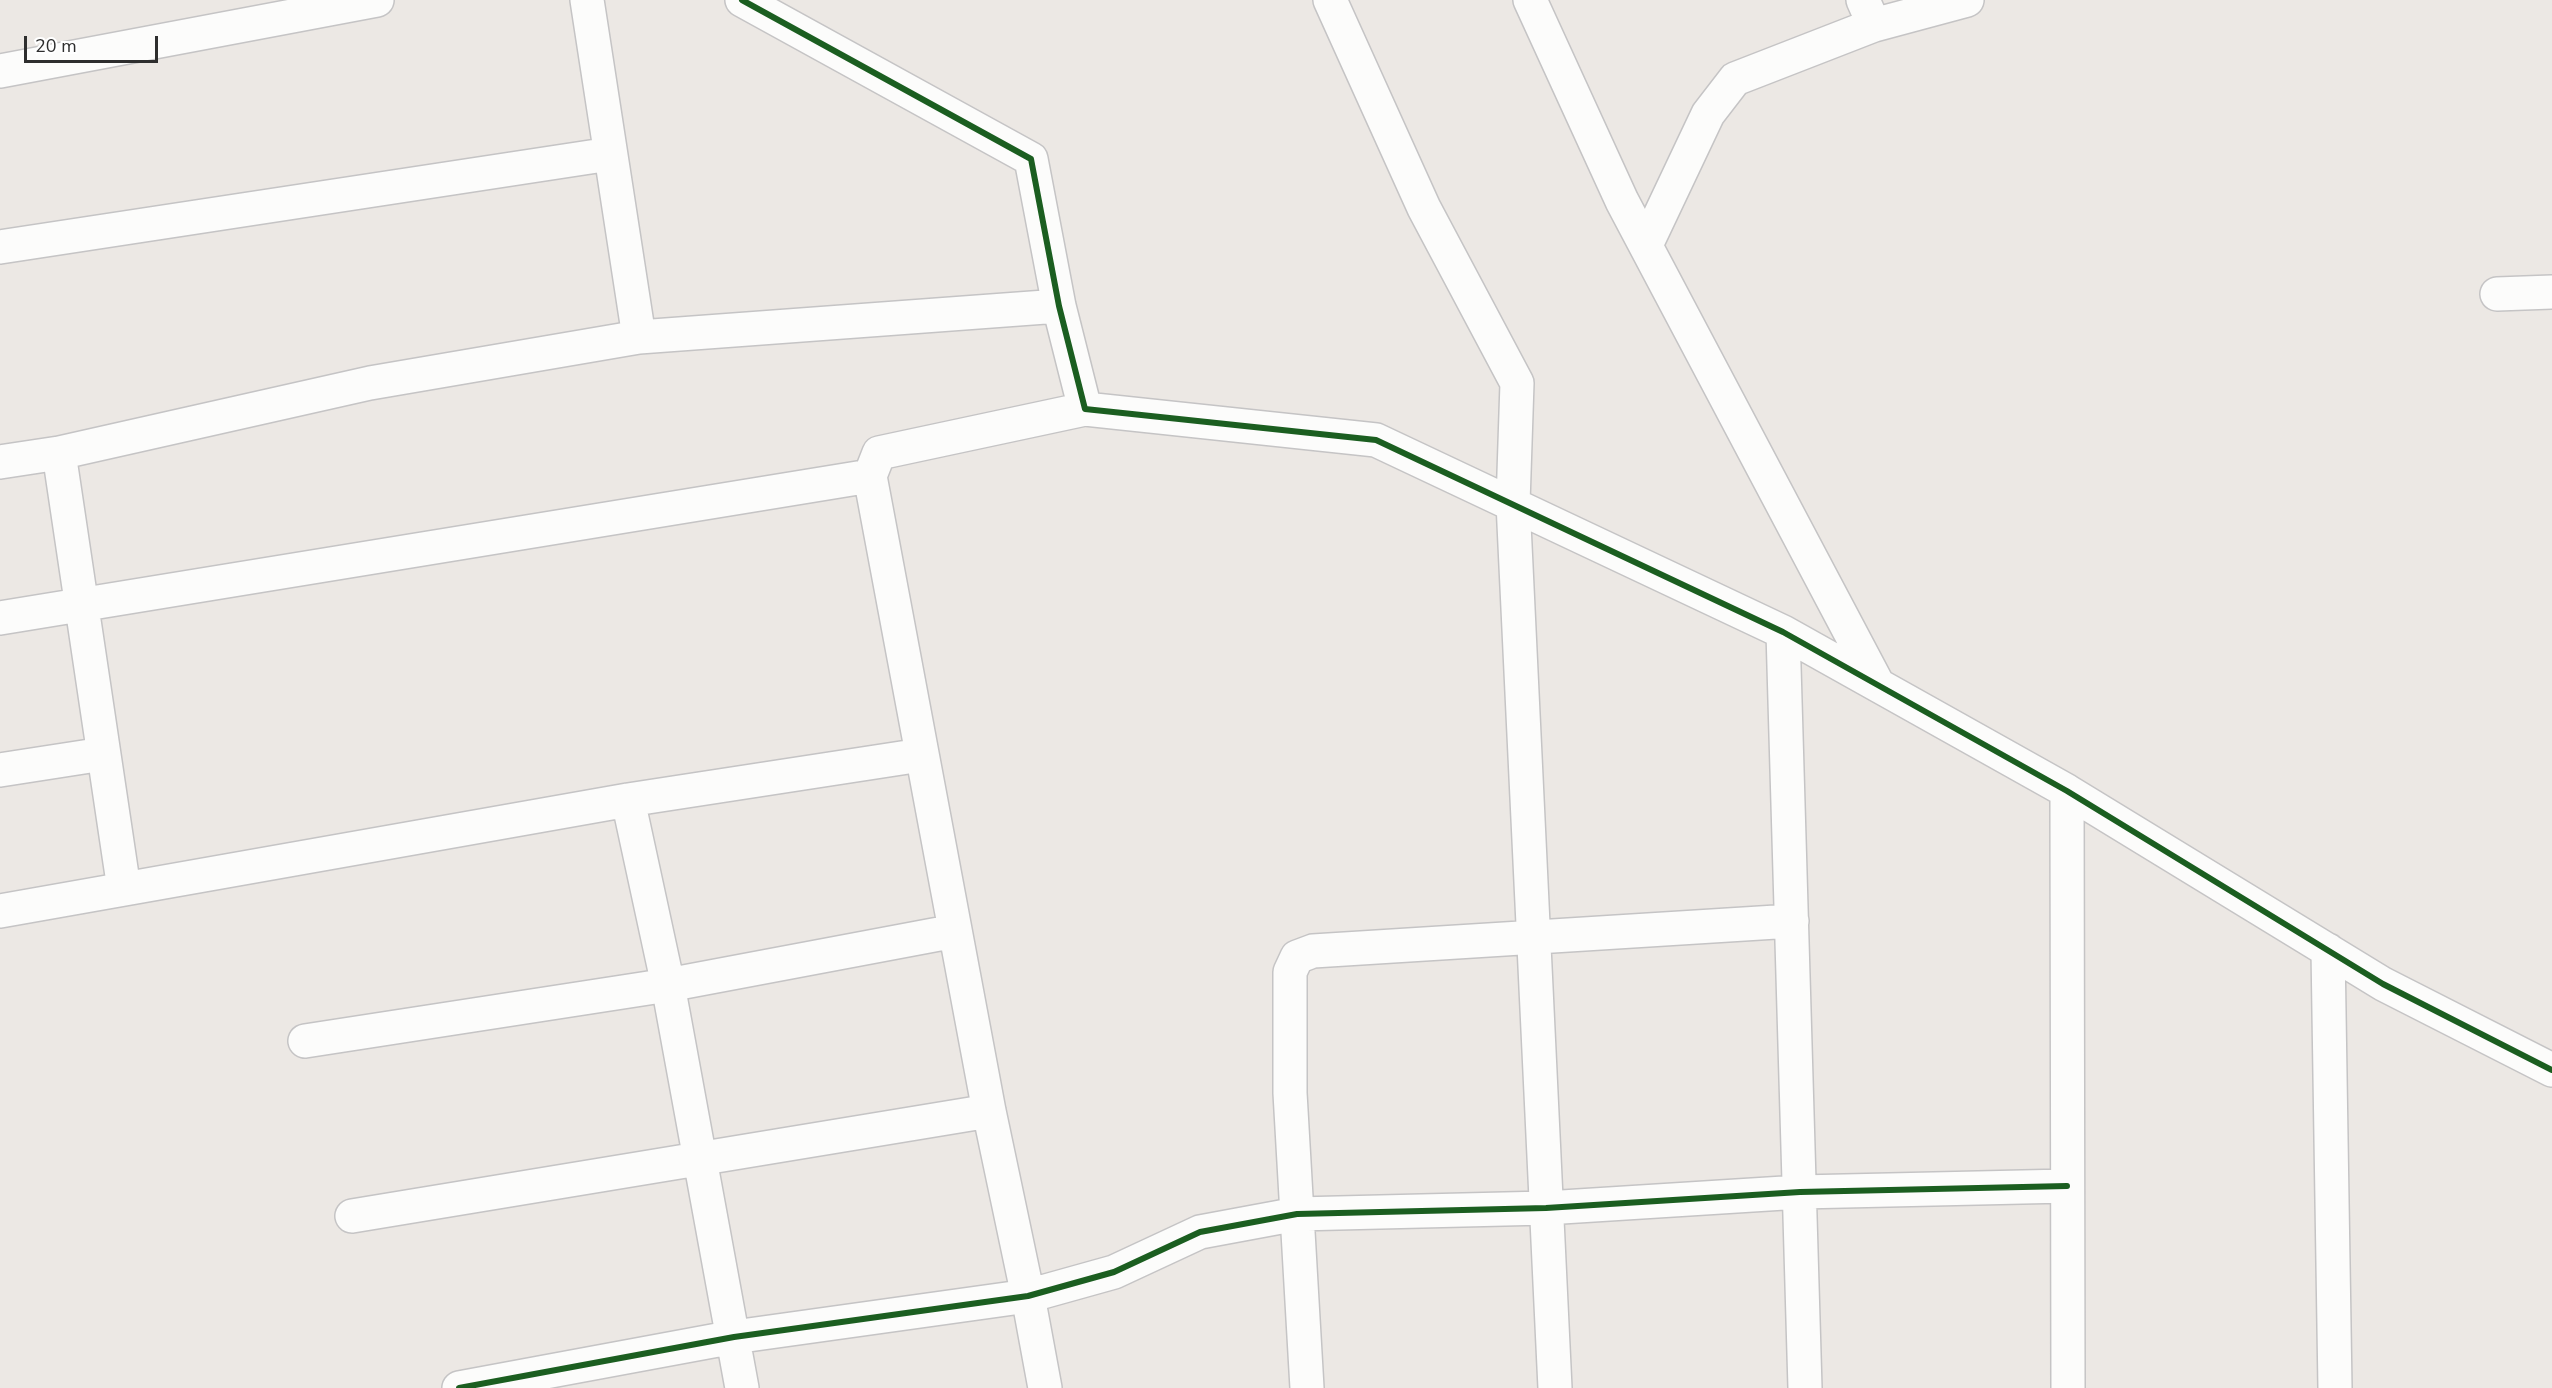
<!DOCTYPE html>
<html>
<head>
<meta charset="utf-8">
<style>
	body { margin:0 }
	#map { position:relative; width:2552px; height:1388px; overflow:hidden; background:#ece8e4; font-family:"Nunito Sans",sans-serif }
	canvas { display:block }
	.scale { position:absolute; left:24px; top:36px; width:134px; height:27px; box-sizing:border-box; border:3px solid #2e2e2e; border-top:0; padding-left:8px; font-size:18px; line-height:21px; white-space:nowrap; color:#2e2e2e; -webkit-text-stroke:4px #fff; paint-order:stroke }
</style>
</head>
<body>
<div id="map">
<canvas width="2552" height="1388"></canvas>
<div class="scale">20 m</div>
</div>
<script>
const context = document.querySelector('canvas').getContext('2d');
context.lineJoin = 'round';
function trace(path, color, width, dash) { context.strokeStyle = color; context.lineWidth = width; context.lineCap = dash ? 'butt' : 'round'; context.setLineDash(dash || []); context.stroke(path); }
const minor = new Path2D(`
	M587,0L639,337
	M742,0L1031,159L1059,306L1085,409L1376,440L1783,632L2067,791L2383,984L2552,1070
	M1330,0L1424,208L1517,383L1513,503L1555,1388
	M1530,0L1622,201L1878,685
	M1874,25L1967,0
	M0,71L377,0
	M1646,245L1708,114L1735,79L1874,25L1863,0
	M0,247L610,154
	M2497,294L2552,292
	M59,453L124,889
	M0,462L59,453L370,383L639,337L1059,306
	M0,618L870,476
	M1783,632L1805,1388
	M0,770L103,754
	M2067,791L2068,1388
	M628,800L668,985L742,1388
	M0,911L628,800L921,755
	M2328,950L2335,1388
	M305,1041L668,985L955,931
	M352,1216L989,1111
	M459,1388L734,1337L1028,1296L1114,1272L1200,1232L1297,1214L1546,1208L1800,1192L2067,1186
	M1045,1388L1028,1296L989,1111L870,476L879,453L1085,409
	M1307,1388L1290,1093V972L1297,957L1313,951L1792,921`);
const cycleway = new Path2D(`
	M742,0L1031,159L1059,306L1085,409L1376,440L1783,632L2067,791L2383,984L2552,1070
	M459,1388L734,1337L1028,1296L1114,1272L1200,1232L1297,1214L1546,1208L1800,1192L2067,1186`);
trace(minor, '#c5c4c5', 36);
trace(minor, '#fcfcfb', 33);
trace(cycleway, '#1b5e20', 6);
</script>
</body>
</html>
